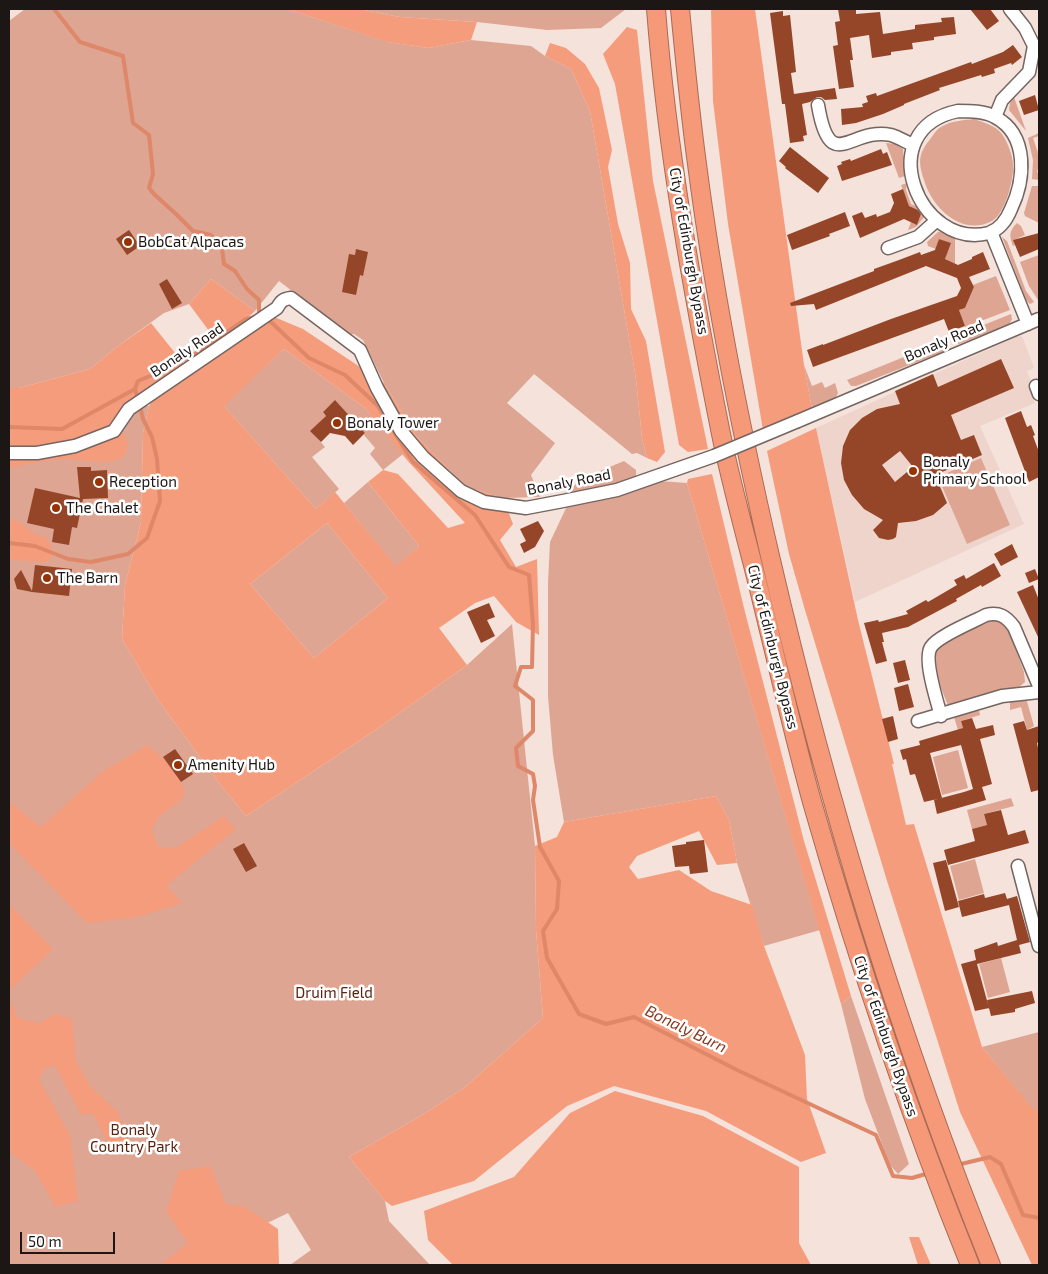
<!DOCTYPE html>
<html>
<head>
<meta charset="utf-8">
<style>
	body { margin:0 }
	#map { position:relative; width:1048px; height:1274px; overflow:hidden; background:#f4e2db; font-family:"Exo 2",sans-serif }
	canvas { display:block }
	.frame { position:absolute; inset:0; border:10px solid #1c1614; pointer-events:none }
	.scale { position:absolute; left:20px; top:1232px; width:95px; height:22px; box-sizing:border-box; border:2px solid #1c1614; border-top:0; padding-left:6px; font-size:15px; line-height:18px; white-space:nowrap; color:#1c1614; -webkit-text-stroke:4px #fff; paint-order:stroke }
</style>
</head>
<body>
<div id="map">
<canvas width="1048" height="1274"></canvas>
<div class="frame"></div>
<div class="scale">50 m</div>
</div>
<script>
const context = document.querySelector('canvas').getContext('2d');
context.lineJoin = 'round';
function paint(path, color) { context.fillStyle = color; context.fill(path, 'evenodd'); }
function trace(path, color, width, dash) { context.strokeStyle = color; context.lineWidth = width; context.lineCap = dash ? 'butt' : 'round'; context.setLineDash(dash || []); context.stroke(path); }
function drawText(font, color, halo, rows, align = 'center') {
  context.font = font + ' "Exo 2",sans-serif'; context.lineWidth = 5; context.setLineDash([]); context.textBaseline = 'middle'; context.strokeStyle = halo; context.fillStyle = color; for (const [text, x, y, turn = 0] of rows) {
    context.save(); context.translate(x, y); context.rotate((+turn || 0) * Math.PI / 180); context.textAlign = isNaN(turn) ? turn : align; if (halo) context.strokeText(text, 0, 0); context.fillText(text, 0, 0); context.restore();
  }
}
const built = new Path2D(`
	M1018,336H1020L1023,338L1034,368L1027,371L1032,384L1030,390L1035,403L980,426L1024,524L855,602L816,428Z`);
const green = new Path2D(`
	M25,9H288L388,42L429,48L471,40L531,46L545,56L571,69L590,111L636,379L642,438L647,458L637,453L632,454L534,374L507,403L555,443L531,475L540,497L503,498L466,487L416,436L384,383L363,340L354,334L349,335L279,281L255,311L211,279L189,304L164,313L118,346L90,369L19,388H9V21Z
	M359,9H626L601,28L547,30L477,22L400,17Z
	M1014,97L1026,131L1009,110L1010,103Z
	M974,119C983,122 996,126 1001,133C1007,140 1013,156 1013,165C1014,179 1005,214 992,221C962,237 932,208 924,180C918,161 918,154 931,138C934,134 937,129 941,127C951,121 963,120 974,119Z
	M1039,133V136L1033,138C1037,150 1042,160 1037,172L1039,174V180L1032,179L1033,160L1028,138Z
	M886,143L895,144L903,149L905,176L899,178Z
	M907,183L906,190L911,204L918,207L925,213V216L916,227L908,230L911,222L917,224L922,212L907,205L908,203L901,185Z
	M1032,186H1039V223L1025,216L1024,213Z
	M1017,223L1021,226L1025,235L1014,240L1015,245L1013,246C1009,235 1009,231 1017,223Z
	M943,231L955,238V264L945,259L950,243L939,239L936,249L928,246L927,242L938,232Z
	M1002,237L1007,241L1026,291L1034,302L1030,304L1026,300Z
	M1039,255V299L1038,300L1029,286L1020,262Z
	M996,276L1010,310L965,327L959,310L965,308L974,287L973,285Z
	M1011,314L1012,319L1009,325L959,344L951,338Z
	M946,340L945,351L856,386H851L847,380Z
	M284,349L365,408L403,454L383,470L370,454L375,448L364,435L365,433L335,401L323,412L326,416L311,431L325,447L312,457L339,489L316,509L223,405Z
	M804,365L812,386L822,382L825,388L835,383L838,393L835,399L812,409Z
	M138,406H149L143,433L141,522L125,585L122,639L158,700L219,783L246,816L377,729L467,665L512,624L535,846L536,930L543,1018L464,1088L424,1114L349,1157L385,1201L389,1221L430,1265H290L311,1250L288,1213L255,1229L206,1265H9V458L114,436L122,431Z
	M981,458L1010,525L967,544L938,477Z
	M624,461L636,470V476L625,482L568,496L569,491L581,479Z
	M659,481L687,483L821,935L820,930L764,946L737,863L729,820L716,796L564,822L553,755L548,696V583L550,542L568,504Z
	M368,482L419,546L396,567L344,503Z
	M327,523L388,598L314,658L250,584Z
	M994,618L1007,626L1024,672L1025,682L1018,688L1009,692L949,708C943,690 927,664 937,646Z
	M1026,698L1034,726L1027,730L1021,707L1010,710V702Z
	M979,710L980,715L961,721L963,728L958,730L954,717Z
	M958,750L968,788L942,795L933,757Z
	M1011,798L1014,806L984,814L987,825L972,829L967,810Z
	M975,859L984,893L959,900L950,866Z
	M1001,958L1010,992L988,998L979,964Z
	M851,996L909,1164L898,1174L890,1165L865,1099L841,1004Z
	M1039,1032V1111L1032,1109L982,1047Z`);
const forest = new Path2D(`
	M288,9H359L400,17L477,22L471,40L429,48L387,42Z
	M711,9H755L804,365L812,409L763,430L728,224L713,101Z
	M627,27L637,30L653,181L708,449L688,452L679,445L615,84L603,54Z
	M550,43L566,48L585,64L599,88L612,150L608,167L618,224L630,263L631,309L646,341L665,452L657,462L647,458L642,438L636,379L590,111L571,69L545,56Z
	M211,279L255,311L218,343L189,304Z
	M274,317L303,329L384,383L416,436L466,487L503,498L513,524L500,540L516,567L537,559L539,635L516,622L494,596L475,603L439,628L467,665L377,729L246,816L219,783L158,700L122,639L125,585L141,522L143,433L149,406L154,398ZM284,349L365,408L407,460L465,523L448,528L398,474L383,470L368,482L419,546L396,566L335,492L316,509L224,406ZM327,523L388,598L314,658L250,584Z
	M151,323L184,364L158,381L126,404L112,429L75,443L36,448L9,447V388H19L90,369L118,346Z
	M816,428L858,620L894,764H892L906,825L914,824L982,1047L1032,1108L1039,1111V1265H1032L960,1112L888,884L805,610L789,554L767,451Z
	M122,431C126,437 129,442 127,449C122,471 81,458 67,459C47,460 28,463 9,468V458L114,436Z
	M712,474L744,608L804,841L851,996L841,1004L687,483L688,479Z
	M9,519L19,522L40,537L45,536L52,548V557L46,562L9,560Z
	M147,745C158,753 190,782 183,797C179,805 165,809 159,817C156,820 154,826 152,830L155,840L160,848L177,847L224,816L236,829L166,886L183,903L137,917L87,923L9,843V802L41,827L102,772Z
	M716,796L729,820L737,863L717,865L699,831L637,856L629,867L638,879L679,870L711,891L752,905L764,946L805,1055L807,1099L826,1153L801,1162L706,1111L614,1086L567,1106L474,1181L392,1206L385,1201L349,1157L424,1114L464,1088L543,1018L536,930L535,846L557,837L564,822Z
	M9,904L53,949L9,991Z
	M9,998L18,1018L39,1023L55,1014L72,1019L76,1062L91,1087L117,1111L133,1149L114,1155L93,1114H81L55,1066L44,1068L39,1080L70,1135L78,1201L56,1207L35,1171L9,1151Z
	M615,1091L703,1116L799,1167V1243L811,1265H453L428,1240L424,1211L514,1177L570,1113Z
	M210,1166L226,1204L245,1207L278,1229L279,1265H160L188,1243L166,1212L179,1171Z
	M909,1237H919L931,1265H918Z`);
const stream = new Path2D(`
	M54,9L80,42L123,56L133,123L149,135L153,174L149,188L154,194L177,215L193,231L211,235L222,249L224,264L235,271L247,289L259,300V316
	M266,319L272,323L309,358L345,375L378,406L413,462L475,515L509,567L529,575L533,624L532,667H521L515,686L533,700V731L516,748L518,766L533,774L535,786L533,800L540,847L559,881L557,909L543,931L547,958L579,1014L606,1024L634,1017L737,1070L876,1135L893,1176L912,1178L929,1173
	M201,350L246,319L255,317
	M135,389L138,399
	M135,389L138,381L160,372L196,353
	M9,427L62,429L135,389
	M9,543L35,546L68,559L91,562L128,554L147,538L160,501L157,459L152,437L143,419L140,406
	M957,1165L990,1157L1001,1164L1023,1215L1039,1218`);
const building = new Path2D(`
	M838,9H856V14L880,12L883,34L915,29V25L942,22L941,18L954,17L956,34L934,37V40L912,43L913,49L891,52V55L872,58L869,35L850,38L853,60H850L854,87L839,89L833,46L838,45L835,22L840,21Z
	M970,9H990L999,21L987,30Z
	M783,11V16L790,15L796,72L791,73L794,94L835,88L837,99L825,100L821,97H817L810,102L802,104L807,135L803,136L804,141L790,143L785,104H782L770,13Z
	M1013,45L1022,57L1012,65L1011,63L994,69L995,73L982,77L981,75L939,88L940,90L904,104V105L883,114L856,123L842,125L841,109L863,107L862,104L868,102L866,96L876,93L877,96L971,62L972,64L1003,52Z
	M1035,95L1039,110L1024,115L1019,101Z
	M790,147L829,178L818,193L785,168L786,167L779,161Z
	M881,149L883,154L887,152L892,165L842,181L837,166L842,164L841,162L850,159L851,161Z
	M903,189L909,206L918,210L921,214L917,225L904,219L860,238L852,216L862,212L865,218L876,214L877,217L890,212L894,203L891,194Z
	M845,212L850,226L829,234L830,236L792,250L787,235Z
	M129,230L140,246L127,255L116,239Z
	M1039,233V249L1020,257L1013,240Z
	M939,239L951,243L945,259L958,265L972,259V257L983,252L990,269L969,277L974,287L965,308L959,310L965,326L949,332L944,319L813,367L807,350L823,344V345L891,319L957,296L961,288L957,278L926,266L816,310L814,304L791,306L790,303L874,271V269L899,260L920,252L921,255L935,250Z
	M356,249L368,252L363,276L360,275L356,295L342,292L349,254L355,255Z
	M167,279L182,303L172,309L159,284Z
	M1001,359L1014,388L951,415L961,440L974,435L982,455L935,475L947,503L933,515L916,521L898,523L896,537L893,539L888,540L879,538L873,530L883,520L864,509L852,495L844,480L841,463L843,446L850,430L862,418L877,409L900,404L895,391L933,374L938,387ZM900,451L913,467L895,482L882,465Z
	M335,400L365,433L353,445L345,436L330,433L321,442L310,431L326,416L323,412Z
	M1021,411L1027,427L1031,425L1035,435L1033,436L1039,452V477L1029,482L1005,418Z
	M77,467H91V471L107,470L108,498L83,499L77,528L72,527L69,545L52,542L54,529L27,523L35,488L80,498Z
	M538,521L544,531L535,547L524,553L520,544L526,541L520,529Z
	M1012,544L1018,557L1001,566L994,554Z
	M994,563L1001,576L982,587L981,585L956,599L957,601L908,627L882,633L884,642H882L887,661L876,664L864,623L878,620L879,622L908,614L906,611L926,600L928,602L957,585L954,580L964,575L966,579Z
	M35,565L72,569L69,596L32,592L17,589L14,579L21,570L32,591Z
	M1035,569L1039,579L1029,583L1025,573Z
	M1033,585L1039,600V639L1017,592Z
	M489,603L495,617L487,620L495,636L481,643L467,612Z
	M905,660L910,680L898,683L893,663Z
	M908,684L914,707L899,711L894,688Z
	M893,716L898,739L888,742L882,719Z
	M972,718L976,729L993,725L995,735L980,739L992,784L982,787L986,800L937,814L934,800L964,792L973,789L961,745L930,753L942,798L924,802L915,774L910,775L906,759L903,760L900,750L920,745L919,741L963,728L961,721Z
	M1024,721L1027,730L1039,726V742L1037,743L1039,753V790L1031,792L1013,724Z
	M175,749L193,774L181,782L163,757Z
	M1001,810L1008,835L1025,830L1029,843L948,865L944,850L975,841L972,829L987,825L984,814Z
	M704,840L708,872L690,874L689,866L675,867L672,846L686,844V842Z
	M244,843L257,866L246,872L233,849Z
	M946,860L959,907L945,911L933,863Z
	M1005,893L1007,899L1017,896L1030,942L1019,945L1021,953L977,964L989,1008L975,1011L961,964L976,960L974,950L997,942L998,946L1017,940L1009,905L962,917L958,901L984,894L985,898Z
	M1032,991L1035,1003L1015,1009V1012L991,1016L987,1000Z`);
const minor = new Path2D(`
	M818,105C830,177 851,126 891,135C898,137 906,142 913,145
	M958,111C970,111 985,111 995,117C1029,135 1025,180 1011,209C1007,219 1000,229 989,233C919,251 870,129 958,111Z
	M995,117L1002,100L1029,72L1034,46L1025,28L1010,9
	M991,232L1028,324
	M888,248L918,237L937,220
	M1036,386L1039,394
	M798,421L1039,319
	M9,453H37L75,446L114,431L129,409L277,308C281,301 283,299 291,298L360,350L377,388L401,431L423,457L461,491L484,502L526,508L563,501L617,490L714,456
	M941,716C937,701 923,659 931,647C938,636 973,622 986,615C999,612 1006,616 1014,627L1039,686
	M918,721L1002,696L1039,692
	M1018,866L1039,946`);
const highway = new Path2D(`
	M656,9C667,151 693,294 721,434C732,488 747,540 760,593C777,663 793,733 812,802C857,959 909,1114 970,1265
	M680,9C685,61 690,113 697,164C714,296 740,426 770,556C826,797 898,1035 991,1265`);
const minorBridge = new Path2D(`
	M714,456L798,421`);
const markers = [
	[128,242,5,"#973203"],
	[337,423,5,"#973203"],
	[913,471,5,"#973203"],
	[99,482,5,"#973203"],
	[56,508,5,"#973203"],
	[47,578,5,"#973203"],
	[178,765,5,"#973203"]
];
const poiNames = [
	["BobCat Alpacas",138,242],
	["Bonaly Tower",347,423],
	["Bonaly",923,462],
	["Primary School",923,479],
	["Reception",109,482],
	["The Chalet",66,508],
	["The Barn",57,578],
	["Amenity Hub",188,765]
];
const streetNames = [
	["City of Edinburgh Bypass",689,251,80],
	["Bonaly Road",944,341,-23],
	["Bonaly Road",187,350,-34],
	["Bonaly Road",569,482,-11],
	["City of Edinburgh Bypass",773,647,76],
	["City of Edinburgh Bypass",886,1036,71]
];
const parkNames = [
	["Druim Field",334,993],
	["Bonaly",134,1130],
	["Country Park",134,1147]
];
const waterNames = [
	["Bonaly Burn",686,1029,26]
];
paint(built, '#eed4cb');
paint(green, '#dea592');
paint(forest, '#f59c7d');
trace(stream, '#df8769', 4);
paint(building, '#954528');
trace(minor, '#756560', 15);
trace(highway, '#aa6b56', 20);
trace(minor, '#fff', 12);
trace(highway, '#f69979', 18);
trace(minorBridge, '#756560', 15, []);
trace(minorBridge, '#fff', 12);
for (const [x, y, r, color] of markers) { const dot = new Path2D(); dot.arc(x, y, r, 0, 2 * Math.PI); context.fillStyle = color; context.fill(dot); trace(dot, '#fff', 2); }
drawText('15px', '#1c1614', '#fff', poiNames, 'left');
drawText('15px', '#1c1614', '#fff', streetNames);
drawText('15px', '#5b230f', '#fff', parkNames);
drawText('italic 16px', '#8a3a1d', '#fff', waterNames);
</script>
</body>
</html>
